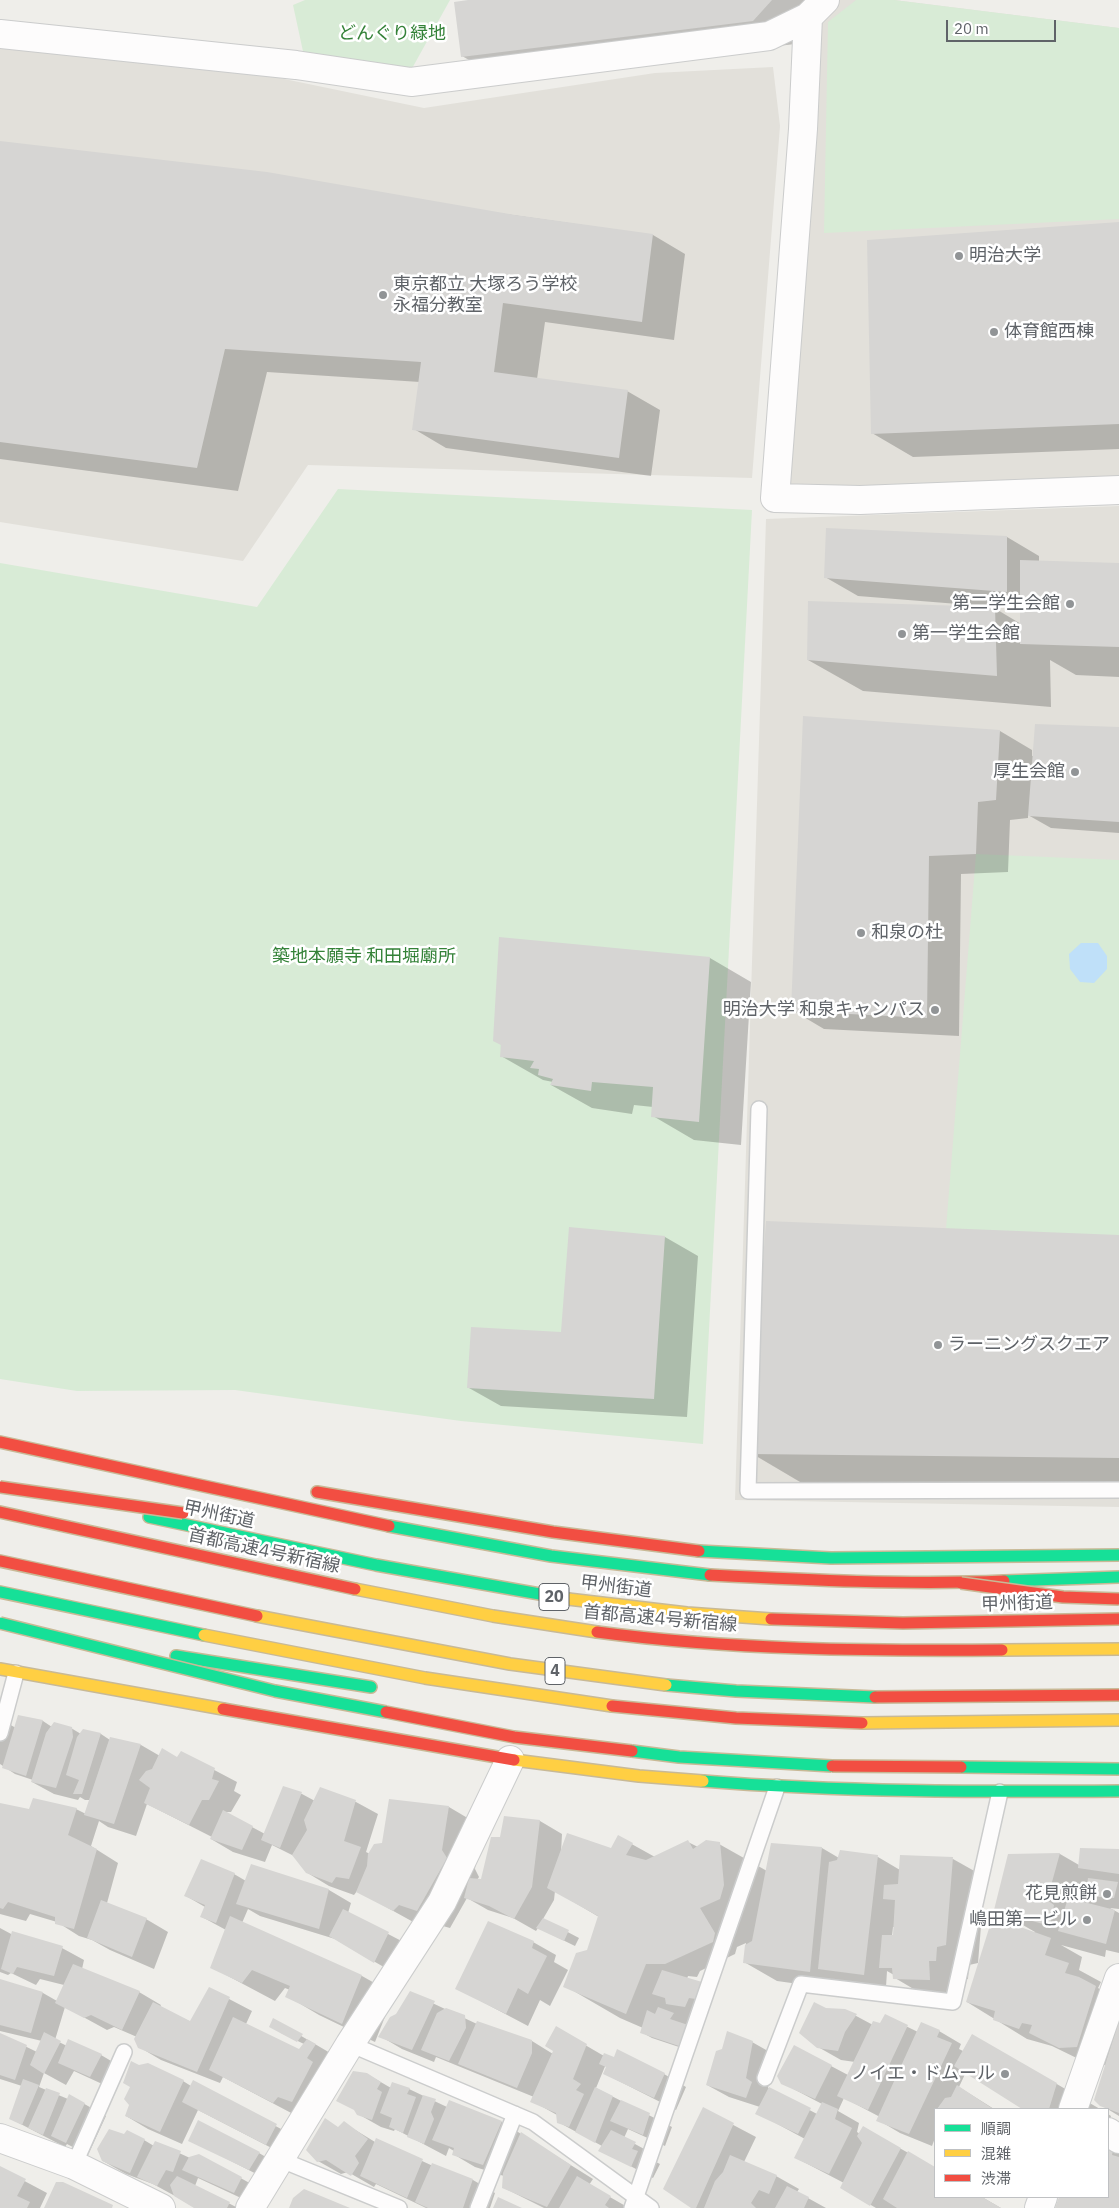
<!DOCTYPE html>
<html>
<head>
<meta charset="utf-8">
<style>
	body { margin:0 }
	#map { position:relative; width:1119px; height:2208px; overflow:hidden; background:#efeeea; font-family:"IBM Plex Sans","Noto Sans JP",sans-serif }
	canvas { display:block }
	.legend { position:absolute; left:934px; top:2108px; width:175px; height:90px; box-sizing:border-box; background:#fff; border:1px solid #bfc1c3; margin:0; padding:6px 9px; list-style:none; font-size:15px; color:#5f6368 }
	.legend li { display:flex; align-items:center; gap:10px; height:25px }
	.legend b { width:25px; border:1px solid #bfc1c3 }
	.scale { position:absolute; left:946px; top:20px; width:110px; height:22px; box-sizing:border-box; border:2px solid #5f6368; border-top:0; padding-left:6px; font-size:15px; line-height:18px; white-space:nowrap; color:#5f6368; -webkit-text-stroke:4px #fff; paint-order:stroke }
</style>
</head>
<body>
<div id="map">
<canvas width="1119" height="2208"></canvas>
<ul class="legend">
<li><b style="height:6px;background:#16e098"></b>順調</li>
<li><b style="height:6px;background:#ffcf43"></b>混雑</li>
<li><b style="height:6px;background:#f24e42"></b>渋滞</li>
</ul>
<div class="scale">20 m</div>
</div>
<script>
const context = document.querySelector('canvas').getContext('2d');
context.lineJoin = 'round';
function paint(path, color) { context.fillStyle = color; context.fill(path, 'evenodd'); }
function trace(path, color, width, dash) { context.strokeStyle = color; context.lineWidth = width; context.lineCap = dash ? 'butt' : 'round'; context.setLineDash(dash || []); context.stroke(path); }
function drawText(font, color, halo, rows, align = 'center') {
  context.font = font + ' "IBM Plex Sans","Noto Sans JP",sans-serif'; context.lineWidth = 5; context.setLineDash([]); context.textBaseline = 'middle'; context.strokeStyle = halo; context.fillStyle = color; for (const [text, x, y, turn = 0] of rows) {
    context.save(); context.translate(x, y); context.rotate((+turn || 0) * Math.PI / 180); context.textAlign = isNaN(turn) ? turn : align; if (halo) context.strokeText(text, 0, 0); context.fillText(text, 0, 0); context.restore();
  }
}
const education = new Path2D(`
	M825,0H894L1119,28V484L789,498L808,17Z
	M0,47L265,75L424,108L655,73L773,67L780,126L752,478L308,465L243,561L0,522Z
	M1119,506V1507L735,1500L766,519Z`);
const green = new Path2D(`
	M305,0H450L410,72L304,56L293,5Z
	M856,0H894L1119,28V219L824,233L828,22Z
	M338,489L752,510L703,1444L461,1421L235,1390L77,1391L0,1379V563L257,607Z
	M976,854L1119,860V1236L946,1229Z`);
const water = new Path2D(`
	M1081,943H1098L1107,956V969L1094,983L1080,982L1070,969L1069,954Z`);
const shadow = new Path2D(`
	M479,0H827L795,44L504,80L462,56Z
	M0,142L653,235L685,254L674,340L545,322L537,379L627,391L660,410L651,476L446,448L414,429L420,382L267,372L238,491L0,459Z
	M1119,223V449L913,457L872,433Z
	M1007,537L1039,556V562L1119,565V677L1076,675L1050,660L1051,707L863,691L808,660L983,608V606L858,596L825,577ZM991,606L1021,609V624Z
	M1119,728V833L1051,828L1028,815V818L1010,820L1008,872L961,874L959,1036L824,1029L792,1010L1000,731L1032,750V756H1034Z
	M500,938L710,958L751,982L741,1145L694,1140L653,1116V1107L634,1105L632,1114L592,1108L551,1085L553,1082L543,1080L501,1056Z
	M571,1229L665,1237L698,1256L687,1417L501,1406L469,1388L562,1333Z
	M1119,1236V1495L817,1492L751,1453Z
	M19,1716L43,1721L52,1727L71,1728L81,1734L83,1730L101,1734L110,1740L141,1745L160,1756L178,1758L182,1753L237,1782L234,1791L241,1795L231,1812H224L265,1834L283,1788L302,1794L315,1801L321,1788L356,1802L378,1814L366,1852L370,1854L449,1807L481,1826L475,1869L479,1877L477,1880H482L501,1838L505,1817L540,1821L562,1834L561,1853L611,1849L619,1837L655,1857L688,1842L698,1847L719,1844L767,1871L822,1848L839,1858L878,1857L900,1870L953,1859L985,1877L978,1963L969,1965L968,1979H961L963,1998L927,1997L895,1978L894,1975L887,1971L886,1987L842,1990L777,1981L744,1962L746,1943L737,1947L735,1954L700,1971L697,1977L688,1976L687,1979L702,1983L691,2051L652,2038L641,2032L643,2028L620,2018L565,1986L588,1951L599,1917L555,1891L554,1900L543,1919L579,1938L575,1946L538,1928L536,1931L513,1918L488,1910L467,1898L450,1928L432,1923L426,1929L357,1891L354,1895L329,1886L306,1872L294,1856L272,1845L265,1862L233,1852L211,1839L212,1837L147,1804L136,1836L108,1827L99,1821L91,1846L118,1863L107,1903L146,1919L168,1932L154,1969L110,1950L92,1940L79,1936L57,1922L30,1914L26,1921L0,1914V1804L30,1810L76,1809L86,1814L90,1800H85L80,1797L78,1800L54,1794L32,1782L33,1780L15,1774L0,1764V1719L16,1728ZM893,1927H895L894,1936H892Z
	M1119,1850V1909L1110,1908L1119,1913V1953L1106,1950L1105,1957L1061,1945L1082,1957L1079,1970L1101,1982L1098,1988L1119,2001V2116L1101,2105L1106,2065L1093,2066L1052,2046L1027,2039L967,2002L1035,1932L995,1909L1009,1856L1060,1854L1079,1865Z
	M234,1874L246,1881L329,1890L351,1903L348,1913L411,1946L396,1974L335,1939L260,1916L248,1909L242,1923L362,1976L394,1994L375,2042L319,2015L287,1996L290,1990L285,1988L275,2001L211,1967L226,1930L202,1917L205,1907L186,1896Z
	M0,1928L13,1935L62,1948L84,1960L82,1969L139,1992L161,2005L160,2007L191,2022L210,1989L252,2011L246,2024L299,2050L304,2044L281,2033L274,2020L337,2057L295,2115L223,2077L220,2083L161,2060L139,2047L137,2037L114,2027L107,2030L65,2007L55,2040L67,2046L101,2055L123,2068L113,2089L74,2071L66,2085L44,2073L39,2087L68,2099L70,2096L106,2116L88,2155L67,2144L65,2147L11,2119L22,2086L0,2079V2034L37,2052L42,2041L0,2031V1980L43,1993L57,2001L64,1985L40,1979L36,1985L11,1973L8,1975L0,1972Z
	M533,1942L556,1955L554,1962L568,1970L550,2006L540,2000L528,2026L456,1988Z
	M411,1993L477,2024L532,2041L553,2054L556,2028L604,2056L664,2074L686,2087L676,2110L605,2074L608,2065L606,2064L596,2088L672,2127L665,2146L628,2129L624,2138L657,2156L654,2161L660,2164L653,2178L600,2150L602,2146L558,2122L557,2115L532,2101L534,2097L436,2057L434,2062L402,2049L380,2036L397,2016Z
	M825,2009L845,2010L873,2025H880L885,2016L918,2032L939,2031L961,2044L959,2049L963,2051L972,2035L1100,2109H1025L966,2072L959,2087L994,2109H935V2138L932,2146L900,2133L878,2120L880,2117L844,2098L838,2111L859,2123L857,2132L860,2134L864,2128L935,2168V2197H982L1001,2208H876L842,2188L844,2183L796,2158L805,2139L757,2113L760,2107L729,2097L707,2085L752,2042L775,2055L768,2088L817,2114L822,2104L782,2083L831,2066L848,2075L855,2062L841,2060L818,2047Z
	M367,2074L391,2088L393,2084L409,2089L447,2107L450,2101L502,2122L593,2179L589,2185L629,2208H544L504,2188V2176L475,2167L453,2154L454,2151L449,2148L446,2156L395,2129L394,2131L381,2127L358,2114Z
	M183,2081L191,2086L193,2082L298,2138L289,2157L198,2110L182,2144L148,2129L126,2116Z
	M703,2109L756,2137L744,2162L776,2176L799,2189L797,2192L826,2208H694Z
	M1108,2114L1111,2116L1108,2126Z
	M344,2123L375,2142L376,2140L433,2166L473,2180L495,2193L490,2208H426L376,2184L374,2187L348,2172L341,2174L318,2161Z
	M144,2140L154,2146L155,2142L190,2158L199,2155L264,2191L256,2205L198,2178L195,2186L238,2208H197L153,2184L126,2174L103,2161Z
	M190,2140L259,2153L281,2166L272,2182Z
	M1108,2149L1119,2154V2208H1057L1060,2197H1108Z
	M0,2168L47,2193L40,2208H0Z`);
const building = new Path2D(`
	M468,0H772L753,21L461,57L454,2Z
	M0,141L267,172L515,215L653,234L642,322L503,303L494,372L628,390L619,458L412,430L421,362L225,349L197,468L0,442Z
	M1119,222V424L871,434L867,240Z
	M826,528L1007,536V592L824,578Z
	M1020,560L1119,563V647L1020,644Z
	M808,601L995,607L997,676L807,660Z
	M803,716L1000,730L996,800L978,802L976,854L929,856L927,1018L791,1011Z
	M1035,724L1119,727V822L1028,816Z
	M499,937L710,957L699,1122L651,1117L653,1087L592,1082L591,1091L550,1085L553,1079L538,1075L539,1069L530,1068L534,1061L500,1057L501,1045L493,1041Z
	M766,1221L1119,1235V1458L749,1454Z
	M569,1227L665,1236L654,1399L467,1388L471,1327L561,1332Z
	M18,1715L43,1720L26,1776L2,1768Z
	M54,1722L72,1727L73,1737L56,1788L31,1782L46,1733Z
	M83,1729L101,1733L82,1794H73L79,1780L66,1775L77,1737Z
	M110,1737L141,1744L114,1824L84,1815Z
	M162,1748L177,1757L181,1751L215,1768L212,1779L219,1781L209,1800H202L189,1825L144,1803L150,1788L139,1780L146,1771L152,1769Z
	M283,1786L302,1792L280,1848L261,1840Z
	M320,1787L356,1800L344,1841L361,1847L349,1879L336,1877L332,1883L306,1873L292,1855L307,1830L304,1820Z
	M33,1798L77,1808L68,1835L97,1849L74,1929L55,1924V1917L8,1902L3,1909L0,1908V1803L29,1809Z
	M389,1799L449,1806L442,1850L447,1858L417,1911L399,1905L393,1911L356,1892L367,1866L368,1854L374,1844L382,1843Z
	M223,1810L253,1826L242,1850L210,1839Z
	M504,1816L540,1820L532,1887L514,1919L489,1906L464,1898L469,1878L481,1879L491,1837H500Z
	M567,1833L611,1848L618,1835L633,1843L626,1855L646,1860L688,1840L693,1849L706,1840L720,1842L724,1885L720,1899L700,1908L715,1933L713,1942L665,1964H646L626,2014L563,1987L576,1953L587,1950L598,1916L547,1888Z
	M771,1843L822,1847L810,1972L743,1963L745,1945L752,1941Z
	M1080,1848L1119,1849V1874L1078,1868Z
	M840,1850L878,1855L864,1975L818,1969L829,1862L837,1860Z
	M1060,1853L1047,1900L1054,1905L1050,1926L994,1910L1008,1854Z
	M900,1855L953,1857L946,1945L937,1947L936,1961H929L930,1980L893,1979L892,1968H879L882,1935H893L895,1900L883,1899L884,1885L898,1884Z
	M201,1859L235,1873L216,1923L200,1917L205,1905L184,1896Z
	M251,1864L329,1889L319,1929L236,1904Z
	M1088,1878L1118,1882L1114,1898L1086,1896Z
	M1068,1898L1115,1910L1106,1944L1058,1931Z
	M101,1900L147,1918L132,1957L87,1938Z
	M343,1909L389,1932L374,1963L329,1936Z
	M230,1916L362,1975L342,2024L285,1997L290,1986L252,1970L242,1983L210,1968Z
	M543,1918L569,1930L564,1941L536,1928Z
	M488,1921L534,1941L532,1948L547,1956L528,1994L518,1988L506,2014L455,1989Z
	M991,1922L1012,1924L1051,1938L1045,1955L1069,1963L1065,1973L1079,1977L1096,1986L1077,2047L1059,2048L1029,2033L1032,2025L1022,2023L1019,2029L993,2020L995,2011L966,2002Z
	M12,1931L63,1946L54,1976L17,1967L13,1974L1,1969Z
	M73,1964L140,1991L122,2030L91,2015L84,2018L55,2003Z
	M662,1970L702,1982L696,1999L689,1998L685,2007L666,2004L665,1998L652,1994Z
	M0,1979L43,1992L31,2033L0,2025Z
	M209,1987L230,1997L197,2072L138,2048L134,2039L153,2002L190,2021Z
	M410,1991L435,2001L412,2050L378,2037L390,2017L396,2014Z
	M814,2002L826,2008L845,2009L857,2014L845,2032L838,2051L817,2048L799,2033Z
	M658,2007L674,2013L670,2019L688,2025L679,2046L640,2033L647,2010L655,2014Z
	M446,2008L465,2015L466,2028L449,2061L421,2050L437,2013Z
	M885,2014L908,2025L868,2110L837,2096L873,2021L880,2023Z
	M233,2017L299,2049L307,2039L316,2044L307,2058L313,2062L292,2102L278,2097L273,2103L209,2070Z
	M273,2018L303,2034L297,2042L269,2027Z
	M477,2021L532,2040V2053L517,2088L458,2064Z
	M1119,2021V2113L1100,2106L1094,2100Z
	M921,2022L940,2030L937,2037L952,2043L909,2134L876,2121Z
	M556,2026L587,2044L573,2079L581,2084L576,2090L584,2094L569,2127L557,2123L556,2113L530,2102L553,2051L545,2046Z
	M727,2031L753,2041L746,2078L752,2082L746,2098L706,2085L716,2051L722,2049Z
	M44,2032L61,2041L44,2074L30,2065Z
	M0,2033L27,2045L15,2080L0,2075Z
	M972,2034L1057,2083L1049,2109H1022L954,2066Z
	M68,2039L102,2054L90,2077L58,2063Z
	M794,2045L832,2065L815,2099L781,2084L777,2076Z
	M617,2049L665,2073L654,2098L603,2074L606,2067L599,2064L604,2053L614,2057Z
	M131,2061L139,2065L148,2063L184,2080L160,2132L125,2116L129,2105L124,2099L130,2087L123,2083Z
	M353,2071L367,2073L381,2082L377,2089L382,2092L372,2120L357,2115L354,2110L336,2101Z
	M23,2079L39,2085L22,2125L9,2119Z
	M193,2080L277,2124L266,2145L182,2102Z
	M392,2082L410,2088L407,2094L416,2097L403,2133L389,2127L392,2118L380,2113Z
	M957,2085L993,2109H937L945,2098L951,2097Z
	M595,2087L613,2096L595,2143L575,2132Z
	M769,2087L811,2108L798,2134L755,2114Z
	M46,2088L60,2093L43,2135L28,2128Z
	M69,2094L85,2103L66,2143L51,2136Z
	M423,2095L436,2099L431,2112L434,2119L424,2144L407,2137Z
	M449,2100L502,2121L483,2165L452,2155L454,2148L432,2140Z
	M621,2100L650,2113L643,2135L610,2121Z
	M822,2102L838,2109L835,2119L852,2128L829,2174L794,2158Z
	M703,2107L734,2123L696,2208H691L663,2189Z
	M325,2118L338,2127L344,2121L368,2139L355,2156L359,2163L351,2176L326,2160L317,2162L306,2150Z
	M198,2120L260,2152L249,2170L188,2141Z
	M863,2126L901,2148L870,2206L840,2188L862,2143L857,2136Z
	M109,2129L124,2134L127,2130L145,2139L130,2173L102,2161L97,2149Z
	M611,2130L636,2142L632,2149L638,2151L631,2167L598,2151Z
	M521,2132L571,2165L547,2207L502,2188L503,2173Z
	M376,2138L423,2159L407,2198L360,2176Z
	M155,2141L181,2151L173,2172L166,2170L157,2186L137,2177Z
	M1108,2147L1113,2149L1112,2155L1119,2157V2208H1055L1059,2197H1108Z
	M908,2151L935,2167V2197H982L1001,2208H897L883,2199Z
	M199,2154L242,2177L234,2193L182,2170L189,2157Z
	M730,2155L777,2175L769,2194L759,2190L751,2203L756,2208H704L715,2181L723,2172Z
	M432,2163L473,2179L463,2208H428L415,2202Z
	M0,2166L26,2179L17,2196L30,2202L27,2208H0Z
	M177,2176L230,2202L227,2208H194L174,2196L170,2185Z
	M577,2176L611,2196L605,2205L609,2208H559Z
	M56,2182H63L113,2205L112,2208H44Z
	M787,2186L809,2197L804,2208H775Z
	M304,2189L350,2208H289L293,2198Z
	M498,2197L522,2208H493Z`);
const lane = new Path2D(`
	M759,1109L748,1491L1119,1490
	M0,1733L16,1673
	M350,2044L533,2122L651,2208
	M765,2078L801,1984L953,2002L1000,1792
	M279,2159L399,2208
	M74,2165L124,2052
	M478,2208L515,2114
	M632,2208L777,1787`);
const street = new Path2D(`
	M825,0L808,17L803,129L775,498L860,500L1119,490
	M0,34L296,65L411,82L769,36L808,17
	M1073,2109L1119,1978
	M1108,2132L1119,2139
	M0,2138L74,2165L161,2208
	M250,2208L350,2044L442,1902L510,1760
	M1039,2208L1043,2197`);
const fast = new Path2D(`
	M149,1517L376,1565L568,1599
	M389,1526L551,1556L710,1575
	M699,1551L831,1558L1119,1555
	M1004,1581L1119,1577
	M0,1592L204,1635
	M176,1656L371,1687
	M666,1685L736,1691L875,1697
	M961,1767L1119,1769
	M703,1781C841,1792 980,1792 1119,1791`);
const slow = new Path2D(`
	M355,1589L493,1616L597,1632
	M568,1599L687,1613L771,1619
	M257,1616L510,1664L666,1685
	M204,1635L425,1678L612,1706
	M1002,1650L1119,1649
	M0,1669L223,1709
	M862,1723L1119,1720
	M514,1760L639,1776L703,1781`);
const jam = new Path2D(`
	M0,1442L389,1526
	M317,1492L553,1532L699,1551
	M0,1512L355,1589
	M0,1561L257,1616
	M710,1575C808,1580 906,1585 1004,1581
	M771,1619L903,1623L1119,1619
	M597,1632C731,1650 867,1651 1002,1650
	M875,1697L1119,1695
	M612,1706L736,1718L862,1723
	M223,1709L514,1760`);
const fastBridge = new Path2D(`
	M0,1623L275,1691L386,1712
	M632,1751L679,1757L832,1766`);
const jamBridge = new Path2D(`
	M0,1487L183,1513
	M961,1583L1063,1597L1119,1599
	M386,1712L514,1737L632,1751
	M832,1766L961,1767`);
const markers = [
	[959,256,5,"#919496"],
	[383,295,5,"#919496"],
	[994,332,5,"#919496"],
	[1070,604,5,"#919496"],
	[902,634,5,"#919496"],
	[1075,772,5,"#919496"],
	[861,933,5,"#919496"],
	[935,1010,5,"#919496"],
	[938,1345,5,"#919496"],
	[1107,1894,5,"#919496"],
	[1087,1920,5,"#919496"],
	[1005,2074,5,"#919496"]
];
const shields = [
	[554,1597,30],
	[555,1671,20]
];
const shieldNames = [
	["20",554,1597],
	["4",555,1671]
];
const parkNames = [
	["どんぐり緑地",392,34],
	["築地本願寺 和田堀廟所",364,957]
];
const poiNames = [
	["明治大学",969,256],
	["東京都立 大塚ろう学校",393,285],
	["永福分教室",393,306],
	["体育館西棟",1004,332],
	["第二学生会館",1060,604,"right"],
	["第一学生会館",912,634],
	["厚生会館",1065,772,"right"],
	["和泉の杜",871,933],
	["明治大学 和泉キャンパス",925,1010,"right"],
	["ラーニングスクエア",948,1345],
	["花見煎餅",1097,1894,"right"],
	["嶋田第一ビル",1077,1920,"right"],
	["ノイエ・ドムール",995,2074,"right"]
];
const streetNames = [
	["甲州街道",219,1515,12],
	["首都高速4号新宿線",264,1551,12],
	["甲州街道",616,1587,7],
	["甲州街道",1017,1604,-2],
	["首都高速4号新宿線",660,1619,5]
];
paint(education, '#e2e0da');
paint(green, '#d8ebd6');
paint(water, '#bfe0f9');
paint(shadow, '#0003');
paint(building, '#d6d5d3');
trace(lane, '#cbcccc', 18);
trace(street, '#cbcccc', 30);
trace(fast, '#c8b996', 14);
trace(slow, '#c8b996', 14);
trace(jam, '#c8b996', 14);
trace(lane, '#fdfcfc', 15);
trace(street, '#fdfcfc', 28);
trace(fast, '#16e098', 11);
trace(slow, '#ffcf43', 11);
trace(jam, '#f24e42', 11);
trace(fastBridge, '#c8b996', 14, []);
trace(jamBridge, '#c8b996', 14, []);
trace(fastBridge, '#16e098', 11);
trace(jamBridge, '#f24e42', 11);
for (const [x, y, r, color] of markers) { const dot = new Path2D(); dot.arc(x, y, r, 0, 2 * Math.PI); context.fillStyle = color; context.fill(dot); trace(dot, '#fff', 2); }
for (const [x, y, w] of shields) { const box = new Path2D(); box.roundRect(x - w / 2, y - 13.5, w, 27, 4); context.fillStyle = '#fff'; context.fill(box); trace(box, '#5f6368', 1); }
drawText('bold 16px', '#5f6368', null, shieldNames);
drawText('18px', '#348238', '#fff', parkNames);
drawText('18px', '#5f6368', '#fff', poiNames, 'left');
drawText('18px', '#5f6368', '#fff', streetNames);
</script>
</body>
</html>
